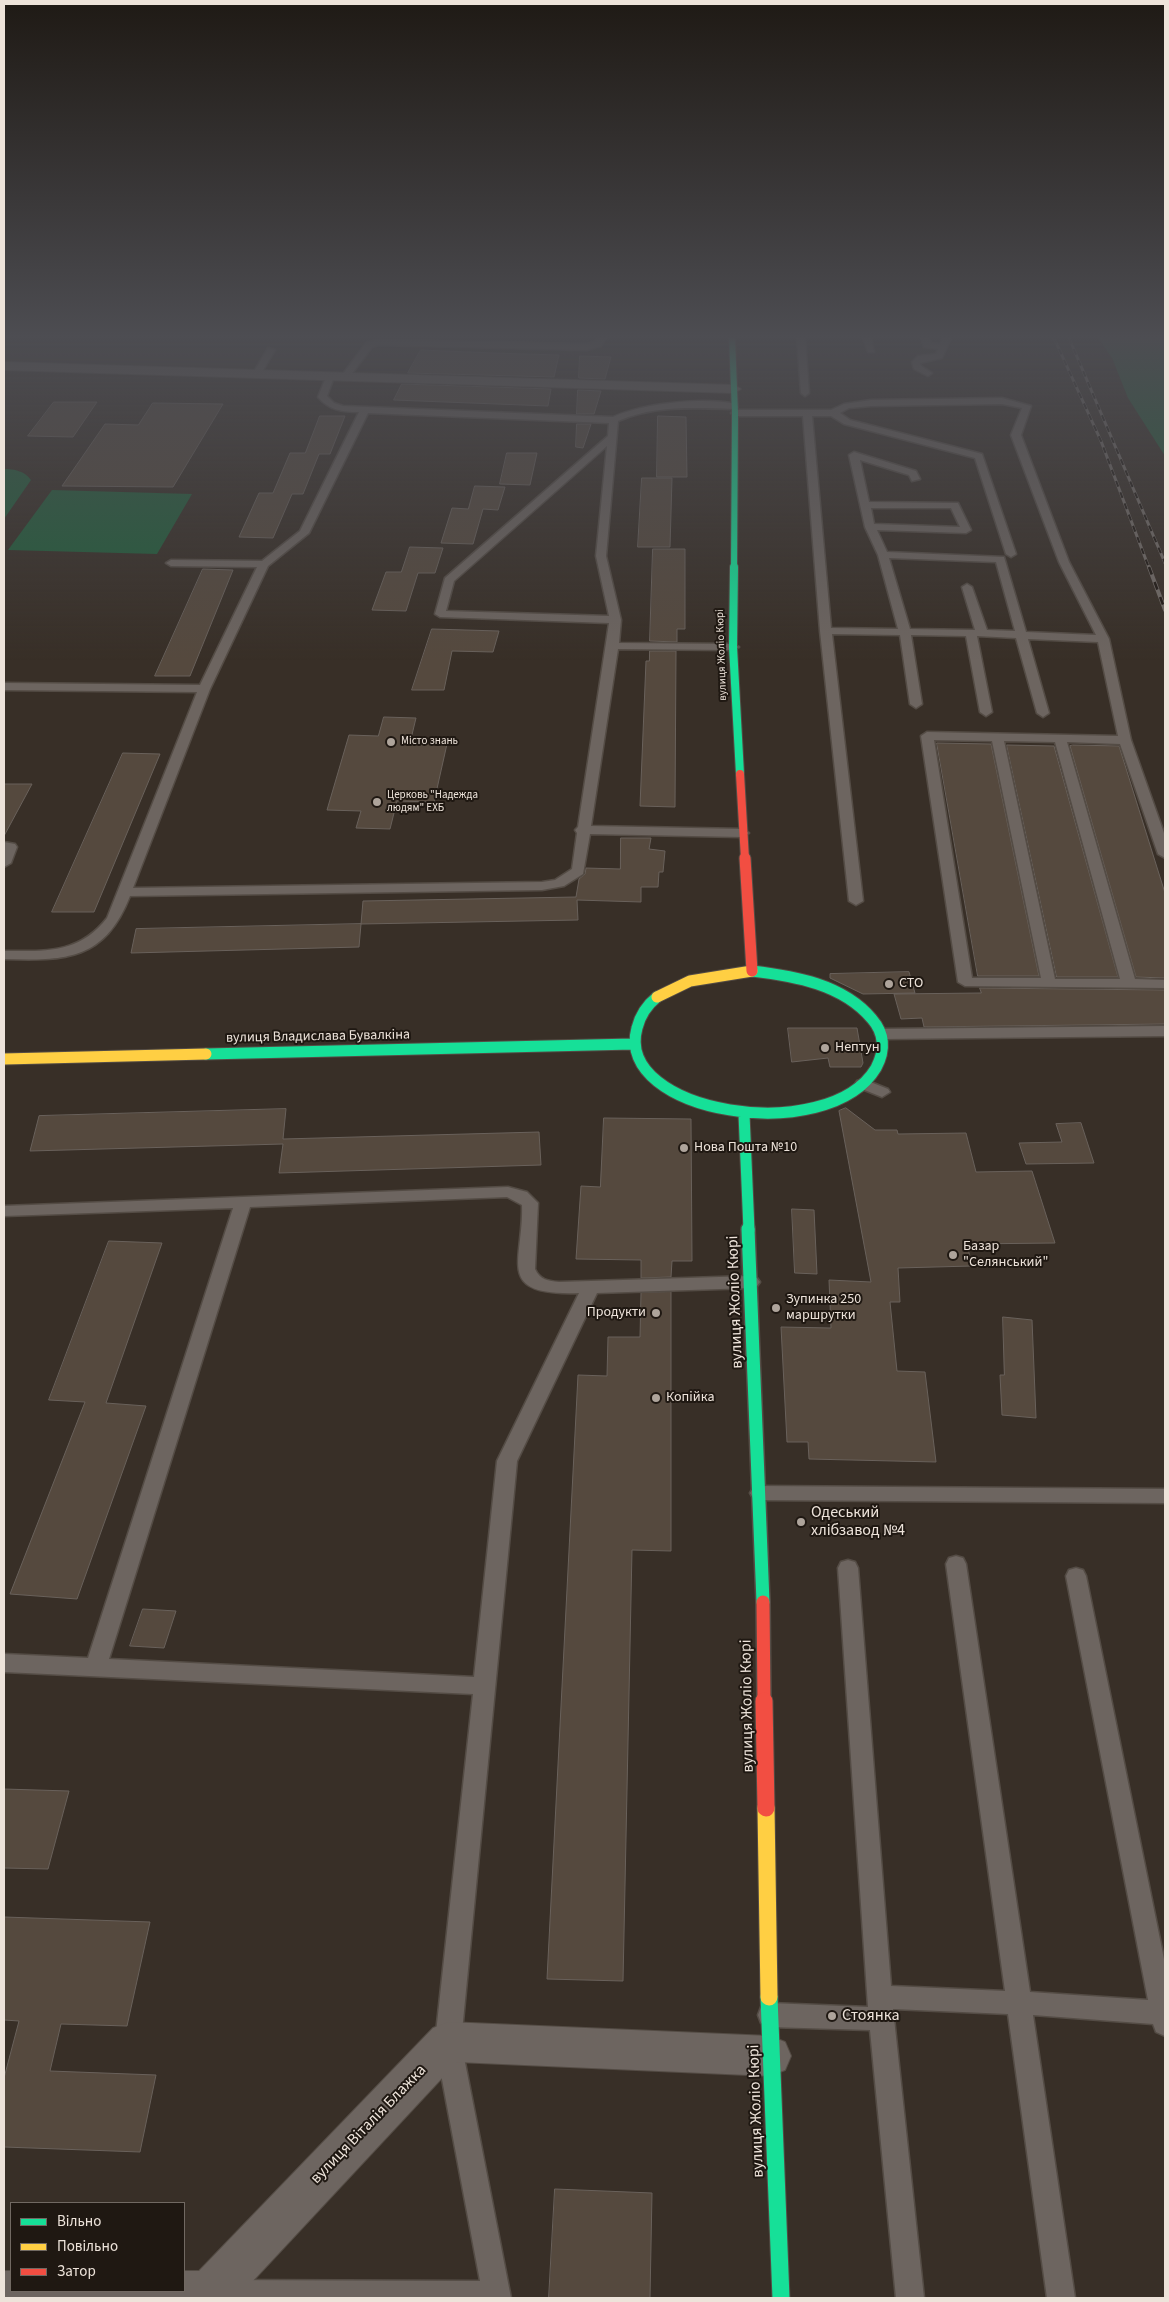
<!DOCTYPE html>
<html>
<head>
<meta charset="utf-8">
<style>
	body { margin:0 }
	#map { position:relative; width:1169px; height:2302px; overflow:hidden; background:#382f27; font-family:"Source Sans 3",sans-serif }
	canvas { display:block }
	.frame { position:absolute; inset:0; border:5px solid #ede3da; pointer-events:none }
	.legend { position:absolute; left:10px; top:2202px; width:175px; height:90px; box-sizing:border-box; background:#1f1812; border:1px solid #716962; margin:0; padding:6px 9px; list-style:none; font-size:15px; color:#ede3da }
	.legend li { display:flex; align-items:center; gap:10px; height:25px }
	.legend b { width:25px; border:1px solid #716962 }
</style>
</head>
<body>
<div id="map">
<canvas width="1169" height="2302"></canvas>
<div class="frame"></div>
<ul class="legend">
<li><b style="height:6px;background:#16e098"></b>Вільно</li>
<li><b style="height:6px;background:#ffcf43"></b>Повільно</li>
<li><b style="height:6px;background:#f24e42"></b>Затор</li>
</ul>
</div>
<script>
const context = document.querySelector('canvas').getContext('2d');
context.lineJoin = 'round';
function paint(path, color) { context.fillStyle = color; context.fill(path, 'evenodd'); }
function trace(path, color, width, dash) { context.strokeStyle = color; context.lineWidth = width; context.lineCap = dash ? 'butt' : 'round'; context.setLineDash(dash || []); context.stroke(path); }
function drawText(font, color, halo, rows, align = 'center') {
  context.font = font + ' "Source Sans 3",sans-serif'; context.lineWidth = 4; context.setLineDash([]); context.textBaseline = 'middle'; context.strokeStyle = halo; context.fillStyle = color; for (const [text, x, y, turn = 0] of rows) {
    context.save(); context.translate(x, y); context.rotate((+turn || 0) * Math.PI / 180); context.textAlign = isNaN(turn) ? turn : align; if (halo) context.strokeText(text, 0, 0); context.fillText(text, 0, 0); context.restore();
  }
}
const green = new Path2D(`
	M1098,338H1165V456L1128,398L1112,358Z
	M4,469C14,469 25,471 31,480L4,519Z
	M52,490L192,494L157,554L8,550Z`);
const building = new Path2D(`
	M421,350L493,353L559,355L554,377L408,373Z
	M580,356L611,357L605,379L579,378Z
	M402,384L551,389L548,406L394,400Z
	M578,390L601,391L594,414H577Z
	M54,402H97L73,437L28,436Z
	M153,403L223,404L173,487L62,486L105,424L138,425Z
	M320,416H345L330,454H319L303,494H292L273,538L239,537L259,493H273L290,453H305Z
	M658,416L686,417L687,477H657Z
	M577,424H591L583,448L576,447Z
	M507,453H537L530,485L500,484Z
	M642,478H672L670,547H638Z
	M475,486L505,487L498,510L483,509L473,544L441,543L452,508L468,509Z
	M410,547L443,548L435,573H418L406,611L372,610L386,572H401Z
	M653,549H685V629H677V642L650,641Z
	M203,569L233,570L190,676H155Z
	M432,629L499,631L493,652L452,651L444,690H412Z
	M650,651H676L675,807L640,806L646,661H649Z
	M384,717L416,718L410,743L447,744L434,802L397,801L390,829L356,828L361,811L327,810L349,735L378,736Z
	M937,743L991,744L1039,976H978Z
	M1007,745L1054,746L1118,977H1057Z
	M1073,745L1119,746L1165,893V978L1136,977L1070,746Z
	M123,753L160,754L94,912H52Z
	M4,784H32L4,836Z
	M621,838H651L649,849L665,851L663,872H659L658,887H641V902L577,900L578,920L361,924L363,901L576,897L579,879L585,874L586,868L620,869Z
	M361,924L359,947L131,953L136,929Z
	M909,972L915,993L863,994L830,978V974Z
	M980,988L1165,990V1024L924,1027L922,1018L901,1019L894,994L981,993Z
	M788,1028H857L863,1063L861,1067H830L828,1058L792,1062Z
	M846,1108L875,1130H897L898,1134L966,1133L976,1172L1032,1171L1055,1243L967,1244L972,1266L898,1268L900,1302H890L897,1371L925,1372L936,1462L809,1459L808,1442H787L781,1327L831,1328L829,1280L871,1282L839,1111Z
	M286,1109L283,1139L539,1132L541,1165L279,1173L283,1144L30,1151L39,1116Z
	M604,1118L691,1119L692,1261H672L671,1277L641,1278V1260L576,1259L581,1186L600,1187Z
	M1081,1123L1094,1163L1026,1164L1019,1143L1062,1142L1056,1124Z
	M792,1209L814,1210L817,1274L795,1273Z
	M109,1241L162,1243L106,1403L146,1406L77,1599L10,1594L85,1402L49,1400Z
	M671,1292V1551L632,1550L623,1981L547,1979L578,1375L607,1376L608,1337H640L641,1293Z
	M1003,1317L1032,1320L1036,1418L1002,1415L1000,1375H1004Z
	M143,1609L176,1611L164,1648L130,1646Z
	M4,1789L69,1791L48,1869L4,1868Z
	M4,1917L150,1922L127,2026L61,2024L50,2071L156,2075L140,2152L4,2147V2078L19,2021L4,2020Z
	M555,2189L652,2193L650,2298H549Z`);
const lane = new Path2D(`
	M598,338H606L601,346L587,350L378,345L372,347L347,380L340,378L366,343L377,340L587,344L595,342Z
	M797,338H805L809,393L805,396L801,393Z
	M863,338H871L874,352H868Z
	M921,338H929L931,343L940,344L943,338H951L942,358L920,363L921,366L932,373L928,376L914,369L912,362L918,356L936,354L938,349L924,347Z
	M268,348L275,350L259,377H253L252,375Z
	M330,374L334,377L327,396L334,403L343,406L613,417C645,403 702,397 737,404V408L734,409C694,408 656,405 618,421L606,556L621,620L619,643L733,644L739,647L733,650L618,649L591,826L742,829L749,833L742,837L590,834L583,874L564,886L542,890L130,896C105,960 66,961 4,959V951C46,951 79,954 107,918L197,692L4,690V683L200,685L257,567L171,566L166,563L171,560L262,561L300,531L359,412C342,412 329,410 318,397L326,377ZM368,413L609,423L608,436L445,578L435,614L440,617L609,623L578,827L575,830L577,833L572,869L555,880L542,882L133,888L210,689L268,566L309,533ZM607,446L596,556L609,616L446,611L454,581Z
	M1002,398L1031,406L1021,435L1069,562L1109,639L1131,740L1165,836V858L1158,854L1120,744L1067,742L1135,979L1165,980V988L965,986L958,982L921,736L927,732L1118,736L1098,642L1028,639L1049,713L1043,717L1037,713L1016,638L977,636L992,712L986,716L980,712L966,636L911,635L922,704L916,708L910,704L900,635L832,634L863,901L856,905L849,901L820,631L803,416H735L731,413L735,410H831L844,404L871,400ZM1002,404L1022,408L1011,435L1059,562L1096,635L1026,632L1004,557L887,552L877,530L966,533L971,530L958,503L869,502L860,460L909,475L912,481L920,479L916,471L854,452L849,455L865,527L878,555L898,629L831,628L812,416H831L844,424L975,458L1006,554L1011,557L1016,554L982,454L850,420L840,413L849,408L871,406ZM871,508H951L960,527L874,524ZM889,558L996,562L1015,631L987,630L972,587L967,584L962,587L975,630L910,629ZM934,740L992,741L1041,978H972ZM1004,741L1055,742L1120,979H1055Z
	M4,842L15,844L17,847L11,863L4,867Z
	M1165,1026V1036L883,1039L875,1034L883,1029Z
	M863,1079L888,1089L890,1092L882,1097L857,1087L855,1084L857,1081Z
	M508,1187L527,1192L538,1203L535,1269C540,1280 548,1281 559,1282L751,1276L757,1278L760,1282L757,1286L751,1288L597,1293L517,1461L461,2042L511,2298H194L199,2284L209,2280L480,2281L435,2042L473,1694L4,1672V1654L88,1658L233,1208L4,1216V1206ZM507,1197L522,1205C524,1261 493,1296 579,1293L497,1461L474,1677L109,1659L250,1207Z
	M760,1486L1165,1489V1503L760,1500L753,1498L750,1493L753,1488Z
	M956,1556L963,1558L966,1564L1030,1992L1148,2000L1066,1576L1069,1570L1076,1568L1083,1570L1086,1576L1165,1964V2036L1156,2032L1153,2024L1033,2015L1075,2298H1047L1008,2014L893,2009L924,2298H896L870,2030L770,2027L761,2023L758,2015L761,2007L770,2003L868,2007L838,1568L841,1562L848,1560L855,1562L858,1568L891,1986L1005,1991L946,1564L949,1558Z`);
const street = new Path2D(`
	M4,362L734,385L741,389L734,393L4,370Z
	M448,2022L770,2036L785,2042L791,2056L785,2070L770,2076L457,2062L237,2298H4V2271H11V2291H184V2271H199L433,2028Z`);
const fastFar4 = new Path2D(`
	M732,338L735,413L734,568`);
const fastFar3 = new Path2D(`
	M734,567L733,647L740,774`);
const fastFar2 = new Path2D(`
	M657,997C647,1005 640,1016 637,1028C613,1113 828,1148 876,1068C885,1051 885,1034 872,1019C843,984 794,976 752,971
	M206,1054L633,1044
	M744,1114L749,1230`);
const fastFar1 = new Path2D(`
	M748,1229L763,1602`);
const fast = new Path2D(`
	M769,1997L781,2298`);
const slowFar1 = new Path2D(`
	M657,997L690,981L752,971
	M4,1059L206,1054`);
const slow = new Path2D(`
	M766,1808L769,1997`);
const jamFar3 = new Path2D(`
	M740,774L745,859`);
const jamFar2 = new Path2D(`
	M745,858L752,971`);
const jamFar1 = new Path2D(`
	M763,1602L764,1702`);
const jam = new Path2D(`
	M764,1701L766,1808`);
const railFar1 = new Path2D(`
	M1054,338L1101,441L1149,568
	M1069,338L1165,563`);
const rail = new Path2D(`
	M1149,567L1165,610`);
const markers = [
	[391,742,5,"#aea49b"],
	[377,802,5,"#aea49b"],
	[889,984,5,"#aea49b"],
	[825,1048,5,"#aea49b"],
	[684,1148,5,"#aea49b"],
	[953,1255,5,"#aea49b"],
	[776,1308,5,"#aea49b"],
	[656,1313,5,"#aea49b"],
	[656,1398,5,"#aea49b"],
	[801,1522,5,"#aea49b"],
	[832,2016,5,"#aea49b"]
];
const farStreetnames = [
	["вулиця Жоліо Кюрі",722,655,-92]
];
const farPoinames = [
	["Місто знань",401,742],
	["Церковь \"Надежда",387,796],
	["людям\" ЕХБ",387,809]
];
const poiNames = [
	["СТО",899,984],
	["Нептун",835,1048],
	["Нова Пошта №10",694,1148],
	["Базар",963,1247],
	["\"Селянський\"",963,1263],
	["Зупинка 250",786,1300],
	["маршрутки",786,1316],
	["Продукти",646,1313,"right"],
	["Копійка",666,1398]
];
const streetNames = [
	["вулиця Владислава Бувалкіна",318,1037,-1]
];
const nearStreetnames = [
	["вулиця Жоліо Кюрі",736,1302,-92],
	["вулиця Жоліо Кюрі",748,1706,-91],
	["вулиця Жоліо Кюрі",757,2111,-92],
	["вулиця Віталія Блажка",369,2125,-46]
];
const nearPoinames = [
	["Одеський",811,1513],
	["хлібзавод №4",811,1531],
	["Стоянка",842,2016]
];
paint(green, '#225e3b');
paint(building, '#55493e');
trace(building, '#69615b', 1);
trace(lane, '#544c45', 3);
trace(street, '#544c45', 2);
trace(fastFar4, '#544c45', 8);
trace(fastFar3, '#544c45', 10);
trace(fastFar2, '#544c45', 13);
trace(fastFar1, '#544c45', 16);
trace(fast, '#544c45', 19);
trace(slowFar1, '#544c45', 13);
trace(slow, '#544c45', 19);
trace(jamFar3, '#544c45', 10);
trace(jamFar2, '#544c45', 13);
trace(jamFar1, '#544c45', 16);
trace(jam, '#544c45', 19);
paint(lane, '#6d6560');
paint(street, '#6d6560');
trace(fastFar4, '#16e098', 6);
trace(fastFar3, '#16e098', 8);
trace(fastFar2, '#16e098', 11);
trace(fastFar1, '#16e098', 13);
trace(fast, '#16e098', 17);
trace(slowFar1, '#ffcf43', 11);
trace(slow, '#ffcf43', 17);
trace(jamFar3, '#f24e42', 8);
trace(jamFar2, '#f24e42', 11);
trace(jamFar1, '#f24e42', 13);
trace(jam, '#f24e42', 17);
trace(railFar1, '#746d68', 3);
trace(rail, '#746d68', 4);
trace(railFar1, '#1f1812', 2, [6]);
trace(rail, '#1f1812', 2.5, [8]);
const sky = context.createLinearGradient(0, 0, 0, 661);
sky.addColorStop(0, '#1f1a15');
sky.addColorStop(0.51, '#4d4d52');
sky.addColorStop(1, '#4d4d5200');
context.fillStyle = sky;
context.fillRect(0, 0, 1169, 661);
for (const [x, y, r, color] of markers) { const dot = new Path2D(); dot.arc(x, y, r, 0, 2 * Math.PI); context.fillStyle = color; context.fill(dot); trace(dot, '#1f1812', 2); }
drawText('11px', '#ede3da', '#1f1812', farStreetnames);
drawText('11px', '#ede3da', '#1f1812', farPoinames, 'left');
drawText('14px', '#ede3da', '#1f1812', poiNames, 'left');
drawText('14px', '#ede3da', '#1f1812', streetNames);
drawText('16px', '#ede3da', '#1f1812', nearStreetnames);
drawText('16px', '#ede3da', '#1f1812', nearPoinames, 'left');
</script>
</body>
</html>
